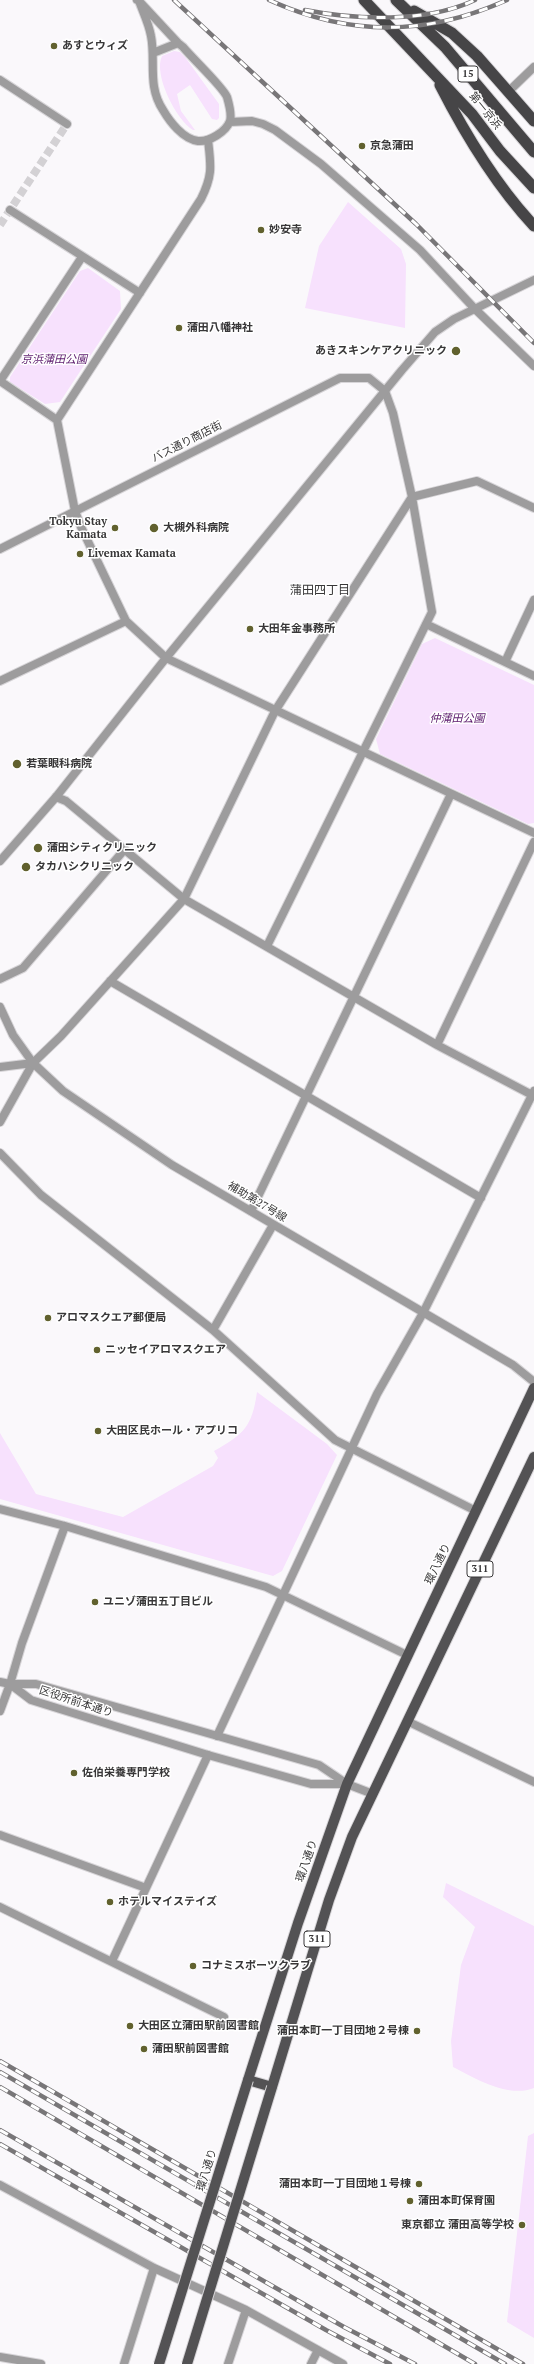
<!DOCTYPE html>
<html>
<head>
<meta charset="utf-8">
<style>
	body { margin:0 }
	canvas { display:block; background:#faf8fb }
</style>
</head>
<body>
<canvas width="534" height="2364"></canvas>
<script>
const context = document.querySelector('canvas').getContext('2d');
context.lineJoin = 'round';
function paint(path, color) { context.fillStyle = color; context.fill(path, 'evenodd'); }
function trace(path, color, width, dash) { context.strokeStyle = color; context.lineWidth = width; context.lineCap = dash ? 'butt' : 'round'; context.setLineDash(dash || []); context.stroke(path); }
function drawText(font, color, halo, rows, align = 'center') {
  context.font = font + ' "PT Serif","Noto Sans JP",serif'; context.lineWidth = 3; context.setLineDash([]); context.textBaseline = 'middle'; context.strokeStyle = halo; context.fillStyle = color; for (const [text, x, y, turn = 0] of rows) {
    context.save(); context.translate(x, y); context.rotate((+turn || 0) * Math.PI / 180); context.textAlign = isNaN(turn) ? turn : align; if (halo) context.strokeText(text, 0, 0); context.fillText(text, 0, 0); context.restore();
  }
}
const green = new Path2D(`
	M174,51L180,52L185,57L219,104V118L217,120L212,119L190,85L177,94L181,111L195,130H193C176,120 153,74 162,56Z
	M348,202L401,249L406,264L405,328L305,308L319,246Z
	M88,268L120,291L121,309L60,402L45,404L10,382V377L80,271Z
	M435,638L534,685V823L528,824L380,754L376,739L422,644Z
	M257,1392L327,1444L337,1455L282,1571L273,1576L0,1499V1433L36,1494L123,1517L213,1466L218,1458L214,1451C244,1434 252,1427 257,1392Z
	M446,1883L534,1926V2088C508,2098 476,2079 453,2067L451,2041L461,1965L475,1927L443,1897Z
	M534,2133V2338L507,2322L528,2136Z`);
const pedestrianTunnel = new Path2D(`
	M0,225L67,124`);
const minor = new Path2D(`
	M0,80L67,124
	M509,91L534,67
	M10,210L140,293
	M474,308L534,366
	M0,381L57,420L75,511L81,527L126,621L166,658L534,833
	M0,381L82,257
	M57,420L201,199C213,175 211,166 208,140
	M426,624L534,676
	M505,662L534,600
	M0,681L126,621
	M56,797L66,801L184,899L437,1045L534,1096
	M267,946L432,612L412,497L393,413L385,391
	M0,979L23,968L125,849
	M110,981L481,1198
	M437,1045L534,842
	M0,1067L33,1063
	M0,1122L33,1063L61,1036L184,899L275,711L412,497L477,481L534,508
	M0,1153L41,1195L213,1330L335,1440L476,1511
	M251,1211L451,794
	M213,1330L273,1225
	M0,1509L65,1526L266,1587L407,1655
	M10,1684L22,1643L65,1526
	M409,1722L534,1782
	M217,1736L377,1394L423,1313L534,1091
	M0,1835L146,1888
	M0,1907L224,2017
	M112,1961L208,1755
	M0,2185L154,2268L246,2310L343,2364
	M0,2357L41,2364
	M124,2364L154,2268
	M228,2364L246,2310
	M311,2364L318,2350`);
const tertiary = new Path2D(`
	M137,0L139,1L178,43L183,47C192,58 223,87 227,97C229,104 232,114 230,121C226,132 209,142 198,141C183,139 170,122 163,110C147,86 156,61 151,36C149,24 143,12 139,1
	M153,53L178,43
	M230,122L252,121L263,124L275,130L321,164L420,250L474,308
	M0,549L340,378H369L385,391
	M0,861L56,797L166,658L402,370L435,332L454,319L534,280
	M0,1007L13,1035L33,1063L63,1091L172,1165L513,1365L534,1382
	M0,1682L10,1684H36L319,1765L347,1784L373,1794
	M10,1684L31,1700L208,1755L311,1784H347
	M0,1711L10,1684`);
const primary = new Path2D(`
	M534,1388L347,1784L298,1923L248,2080L272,2087L329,1900L352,1837L534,1457`);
const trunk = new Path2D(`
	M364,0L472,114L500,151L534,188
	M396,0L445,47L534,152
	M414,11L452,33L477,56L534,121
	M440,85C466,136 495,184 534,226`);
const rail = new Path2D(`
	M174,0L416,224L534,343
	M269,0C350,37 427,36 507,0
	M305,10C356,20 427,23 475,0
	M0,2061L523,2364
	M0,2072L505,2364
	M0,2087L475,2364
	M0,2130L344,2327L415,2364
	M0,2144L326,2330L390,2364`);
const primaryBridge = new Path2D(`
	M159,2364L248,2080
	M187,2364L272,2087`);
const markers = [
	[54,46,4,"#61612e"],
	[362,146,4,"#61612e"],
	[261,230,4,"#61612e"],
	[179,328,4,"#61612e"],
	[456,351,5,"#61612e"],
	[115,528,4,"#61612e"],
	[154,528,5,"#61612e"],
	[80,554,4,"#61612e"],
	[250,629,4,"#61612e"],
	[17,764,5,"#61612e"],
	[38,848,5,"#61612e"],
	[26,867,5,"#61612e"],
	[48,1318,4,"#61612e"],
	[97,1350,4,"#61612e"],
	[98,1431,4,"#61612e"],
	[95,1602,4,"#61612e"],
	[74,1773,4,"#61612e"],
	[110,1902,4,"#61612e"],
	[193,1966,4,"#61612e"],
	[130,2026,4,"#61612e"],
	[417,2031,4,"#61612e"],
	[144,2049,4,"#61612e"],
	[419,2184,4,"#61612e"],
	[410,2201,4,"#61612e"],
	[522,2225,4,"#61612e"]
];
const shields = [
	[468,74,20],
	[480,1569,26],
	[317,1939,26]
];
const shieldNames = [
	["15",468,74],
	["311",480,1569],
	["311",317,1939]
];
const poiNames = [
	["あすとウィズ",62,46],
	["京急蒲田",370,146],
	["妙安寺",269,230],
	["蒲田八幡神社",187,328],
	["あきスキンケアクリニック",447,351,"right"],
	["Tokyu Stay",107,522,"right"],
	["Kamata",107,535,"right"],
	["大槻外科病院",163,528],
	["Livemax Kamata",88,554],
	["大田年金事務所",258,629],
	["若葉眼科病院",26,764],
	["蒲田シティクリニック",47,848],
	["タカハシクリニック",35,867],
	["アロマスクエア郵便局",56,1318],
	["ニッセイアロマスクエア",105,1350],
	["大田区民ホール・アプリコ",106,1431],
	["ユニゾ蒲田五丁目ビル",103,1602],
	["佐伯栄養専門学校",82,1773],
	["ホテルマイステイズ",118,1902],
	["コナミスポーツクラブ",201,1966],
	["大田区立蒲田駅前図書館",138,2026],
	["蒲田本町一丁目団地２号棟",409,2031,"right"],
	["蒲田駅前図書館",152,2049],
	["蒲田本町一丁目団地１号棟",411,2184,"right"],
	["蒲田本町保育園",418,2201],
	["東京都立 蒲田高等学校",514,2225,"right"]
];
const streetNames = [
	["第一京浜",485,111,51],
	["バス通り商店街",187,442,-27],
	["補助第27号線",257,1202,31],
	["環八通り",438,1564,-64],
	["区役所前本通り",76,1702,18],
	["環八通り",307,1861,-71],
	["環八通り",207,2170,-73]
];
const parkNames = [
	["京浜蒲田公園",54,360],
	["仲蒲田公園",457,719]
];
const neighbourhoodNames = [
	["蒲田四丁目",320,591]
];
paint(green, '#f7e1fd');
trace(pedestrianTunnel, '#d3d1d4', 8, [8, 4]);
trace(minor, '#d7d5d8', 10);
trace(tertiary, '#d7d5d8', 10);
trace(primary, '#d7d5d8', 12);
trace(trunk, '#d7d5d8', 13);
trace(minor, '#9d9c9d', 8);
trace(tertiary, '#9d9c9d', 8);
trace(primary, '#535254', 10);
trace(trunk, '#464547', 11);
trace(rail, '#787678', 4.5);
trace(rail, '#fff', 3, [9]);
trace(primaryBridge, '#d7d5d8', 12, []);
trace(primaryBridge, '#535254', 10);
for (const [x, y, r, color] of markers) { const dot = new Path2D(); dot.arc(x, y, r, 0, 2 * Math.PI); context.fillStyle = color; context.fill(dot); trace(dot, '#fff', 1.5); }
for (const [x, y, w] of shields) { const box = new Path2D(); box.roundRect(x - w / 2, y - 8, w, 16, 3); context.fillStyle = '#fff'; context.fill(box); trace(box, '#383738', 1); }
drawText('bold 10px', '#383738', null, shieldNames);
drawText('bold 11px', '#383738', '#fff', poiNames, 'left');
drawText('11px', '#383738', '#fff', streetNames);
drawText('italic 11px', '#5b196c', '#fff', parkNames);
drawText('12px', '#383738', '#fff', neighbourhoodNames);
</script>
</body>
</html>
